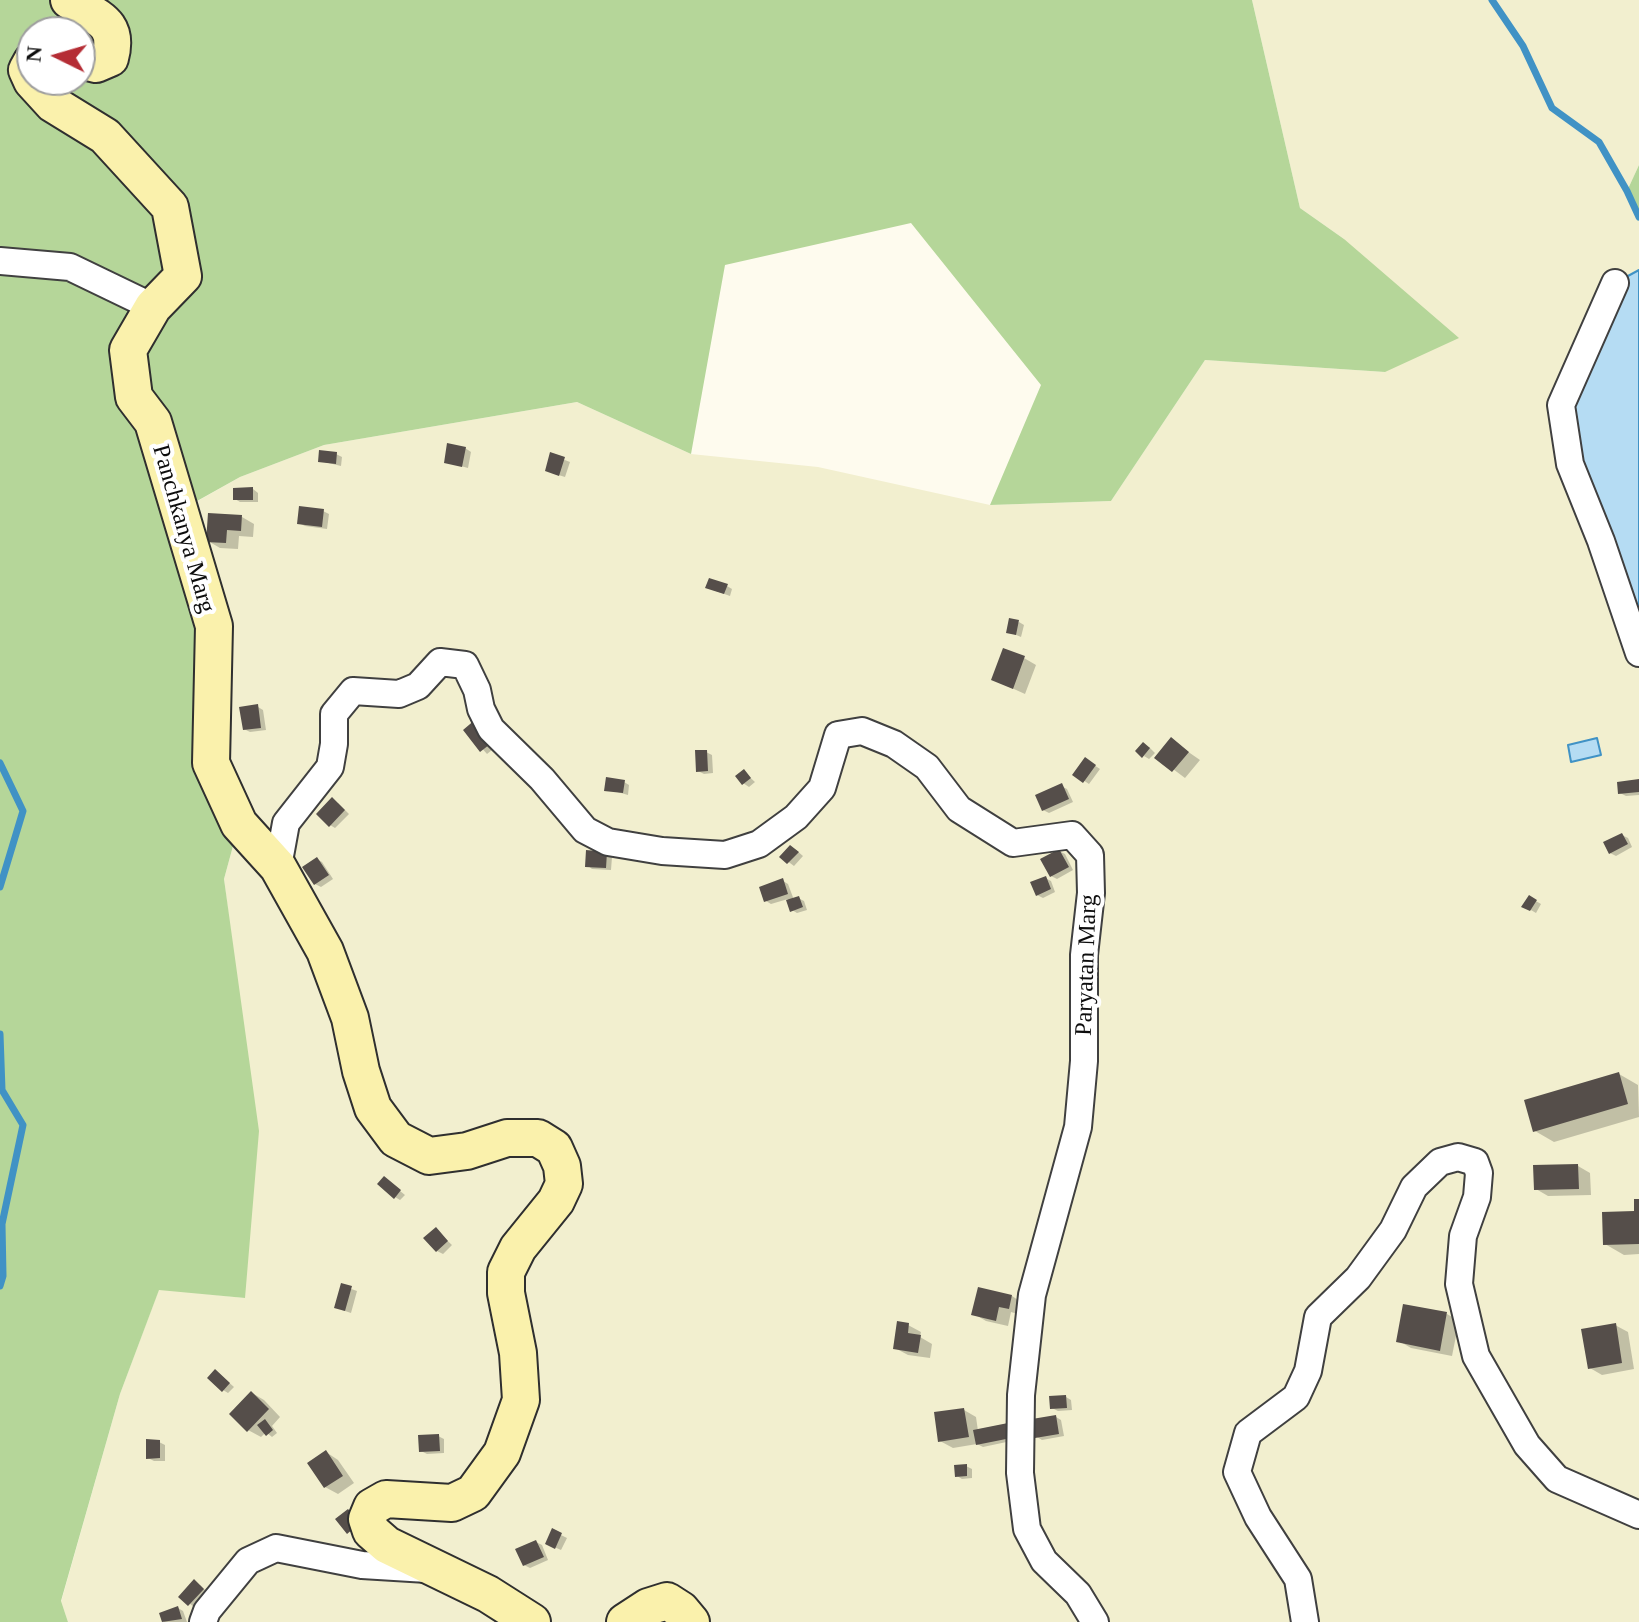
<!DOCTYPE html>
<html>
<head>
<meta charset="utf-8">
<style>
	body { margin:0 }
	#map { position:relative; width:1639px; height:1622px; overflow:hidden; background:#fefbee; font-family:Georgia,serif }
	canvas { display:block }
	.north { position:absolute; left:16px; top:16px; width:80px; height:80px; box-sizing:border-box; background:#fff; border:2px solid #9e9e9e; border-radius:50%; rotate:275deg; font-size:22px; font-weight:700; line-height:32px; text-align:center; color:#0d0d0d }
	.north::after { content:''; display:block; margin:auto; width:28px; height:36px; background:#b52d35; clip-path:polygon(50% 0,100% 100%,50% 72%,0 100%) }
</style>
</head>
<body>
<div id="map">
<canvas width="1639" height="1622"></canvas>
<div class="north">N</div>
</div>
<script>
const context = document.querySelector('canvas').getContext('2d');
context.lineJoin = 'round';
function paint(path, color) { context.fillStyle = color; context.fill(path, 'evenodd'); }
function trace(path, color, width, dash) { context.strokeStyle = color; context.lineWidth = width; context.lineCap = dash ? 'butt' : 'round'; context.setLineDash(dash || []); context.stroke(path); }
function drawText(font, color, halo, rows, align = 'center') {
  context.font = font + ' Georgia,serif'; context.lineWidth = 8; context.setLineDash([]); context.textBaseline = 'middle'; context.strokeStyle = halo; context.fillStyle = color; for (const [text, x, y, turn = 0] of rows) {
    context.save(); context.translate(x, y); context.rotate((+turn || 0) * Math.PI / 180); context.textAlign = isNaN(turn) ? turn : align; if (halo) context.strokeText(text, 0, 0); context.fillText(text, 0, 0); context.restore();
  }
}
const farmland = new Path2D(`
	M1252,0H1639V165L1627,191L1639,217V270L1615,283L1639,653V1622H68L61,1602L120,1394L159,1289L245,1298L237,981L224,879L239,824L180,511L240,477L324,445L577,402L691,454L818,467L990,505L1111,501L1205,360L1385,372L1344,239L1300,208Z`);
const forest = new Path2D(`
	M0,0H1252L1300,208L1344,239L1459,338L1385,372L1205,360L1111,501L990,505L1041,385L911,223L725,265L691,454L577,402L324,445L240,477L181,510L214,626L211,763L239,824L224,879L259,1131L245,1298L159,1290L120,1394L61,1601L68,1622H0ZM32,32H80V80H32Z
	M1639,165V217L1627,191Z`);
const water = new Path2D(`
	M1639,270V653L1561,405L1615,283Z
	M1597,738L1601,755L1571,762L1568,745Z`);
const shadow = new Path2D(`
	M465,448L471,452L468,468L446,462Z
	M336,454L342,457L341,466L320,461Z
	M552,455L570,462L565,477L552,473Z
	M253,489L258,493V502H240L235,499Z
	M323,511L329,514L327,529L305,526L299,523Z
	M242,517L254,524L253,537L239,536L238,549L220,548L208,541Z
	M727,586L732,589L730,596L713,590Z
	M1019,622L1024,625L1021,637L1009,632Z
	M1024,658L1036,665L1025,694L994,680Z
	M258,707L263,710L266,730L250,732L244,729Z
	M466,730L498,745L487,754Z
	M1171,740L1200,760L1185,778L1157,757Z
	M1149,747L1155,753L1149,759L1144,756Z
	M706,752L712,755L713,773L704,774L698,771Z
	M1085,759L1100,769L1089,784L1074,774Z
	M744,772L755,782L749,787L743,783Z
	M1639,781V795L1626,796L1620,793Z
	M624,782L629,785L628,795L607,789Z
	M1061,786L1067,789L1073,802L1049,813L1043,810Z
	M338,803L349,814L335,828L330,825Z
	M1622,835L1628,838L1632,847L1616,856L1610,853Z
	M796,850L803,856L794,866L782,857Z
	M1059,851L1065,854L1073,870L1057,879L1051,876Z
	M607,854L612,857L611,870L592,869L587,865Z
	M317,859L322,862L333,879L321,887L315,884Z
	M1045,878L1051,881L1055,892L1043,898L1037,895Z
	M783,881L788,884L794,900L798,898L804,901L807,910L797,913L792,910L788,899L771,904L766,901Z
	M1529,897L1541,904L1536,913L1524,906Z
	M1619,1074L1638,1085L1639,1117L1554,1142L1535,1131Z
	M1578,1166L1590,1173L1591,1195L1548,1196L1536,1189Z
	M389,1182L405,1195L400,1200L395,1197Z
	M1639,1201V1254L1624,1255L1605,1244L1636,1213Z
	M436,1230L452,1245L443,1254L437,1251Z
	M343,1286L357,1291L351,1313L342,1310Z
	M1012,1296L1024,1304L1021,1315L1011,1312L1008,1326L986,1321L974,1314Z
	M1447,1314L1459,1321L1452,1356L1411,1348L1399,1341Z
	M908,1325L921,1332L920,1337L932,1344L930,1358L908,1355L895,1348Z
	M1615,1325L1628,1332L1634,1369L1602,1375L1590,1368Z
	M216,1371L234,1387L228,1393L223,1390Z
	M252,1393L264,1400L280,1417L272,1426L277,1433L272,1437L266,1432L261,1437L248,1430Z
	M1066,1397L1071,1400L1072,1410L1058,1411L1052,1408Z
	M964,1410L976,1417L978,1431L1016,1440L983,1447L977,1444L953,1448L940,1441Z
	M1056,1417L1061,1420L1064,1436L1042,1440L1037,1437Z
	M438,1436L444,1439V1453L427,1454L421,1451Z
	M159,1442L165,1445V1461H154L148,1458Z
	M326,1452L338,1460L354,1483L338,1494L325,1487Z
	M966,1466L972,1469V1478L962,1479L957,1476Z
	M553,1531L567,1538L561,1550L552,1546Z
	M536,1542L542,1545L548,1560L530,1568L524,1565Z
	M200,1585L208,1593L195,1608L181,1596Z
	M178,1608L183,1611L187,1622H164L161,1614Z`);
const stream = new Path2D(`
	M1492,0L1523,46L1552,108L1599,142L1627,191L1639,217
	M0,763L23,811L0,887
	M0,1034L2,1090L23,1125L2,1224L3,1276L0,1286`);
const building = new Path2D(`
	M447,443L466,447L462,467L444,463Z
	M319,450L337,452L336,464L318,462Z
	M550,452L565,457L559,476L545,471Z
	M253,487V500H233V488Z
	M299,506L324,509L322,527L297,524Z
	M208,513L242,515L241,531L227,530L226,543L206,542Z
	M709,578L728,584L724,594L705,588Z
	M1009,618L1019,620L1016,635L1006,633Z
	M1003,648L1025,656L1013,689L991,680Z
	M258,704L261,728L243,730L239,707Z
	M476,719L494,741L480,752L463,730Z
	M1171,737L1189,752L1172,772L1154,758Z
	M1143,742L1150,748L1142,758L1135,751Z
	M695,750H707L708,771L696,772Z
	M1085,757L1096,765L1083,783L1072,775Z
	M744,769L751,778L742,785L735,776Z
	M606,777L625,780L623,793L604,791Z
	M1639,779V792L1618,794L1617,782Z
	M1062,783L1069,799L1042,811L1035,795Z
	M332,797L345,810L329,827L316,814Z
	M1622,833L1628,844L1609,854L1603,842Z
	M790,845L799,852L787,864L779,857Z
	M1059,849L1069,867L1050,877L1040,859Z
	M586,850L607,852L606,868L585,867Z
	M317,857L329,875L314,885L302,867Z
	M1046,876L1051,889L1036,896L1030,882Z
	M783,878L788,894L764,902L759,887Z
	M1529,895L1537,900L1530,911L1521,907Z
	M799,896L803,907L790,912L786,900Z
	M1619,1072L1628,1104L1533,1132L1524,1100Z
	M1578,1164L1579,1189L1534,1190L1533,1165Z
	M384,1176L401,1190L394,1199L377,1184Z
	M1634,1199H1639V1244L1603,1245L1602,1212L1634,1211Z
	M436,1227L448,1241L436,1252L423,1238Z
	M341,1283L352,1286L345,1311L334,1308Z
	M978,1287L1012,1295L1009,1309L999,1307L996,1321L971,1315Z
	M1403,1304L1447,1312L1440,1351L1396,1342Z
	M897,1321L909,1323L908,1333L921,1335L918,1353L893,1349Z
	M1616,1323L1622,1363L1588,1369L1581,1329Z
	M215,1369L230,1383L222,1392L207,1378Z
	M251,1391L269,1409L247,1432L229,1414Z
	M1066,1395L1067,1408L1050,1409L1049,1396Z
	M964,1408L969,1437L938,1442L934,1412Z
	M1056,1415L1059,1434L1035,1438L1032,1419Z
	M265,1419L273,1430L266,1436L257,1425Z
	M1008,1423L1011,1438L976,1445L973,1430Z
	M439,1434L440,1451L419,1452L418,1435Z
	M146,1439L160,1440V1458L146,1459Z
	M326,1450L343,1476L324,1488L307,1463Z
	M967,1464V1476L955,1477L954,1465Z
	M348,1509L360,1523L347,1534L335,1519Z
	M552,1528L562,1533L555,1549L545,1544Z
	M536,1540L544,1557L523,1566L515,1549Z
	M194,1579L204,1589L188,1606L178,1597Z
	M178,1606L182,1619L162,1622L159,1613Z`);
const street = new Path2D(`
	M0,261L70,267L153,307
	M1615,283L1561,405L1570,464L1601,541L1639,653
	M278,867L286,823L330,767L334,744V714L353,691L399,694L418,686L440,662L465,665L477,690L481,709L491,729L542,779L585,830L608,842L662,851L725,855L759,844L796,817L822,788L838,735L862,731L894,744L927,767L959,809L1013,843L1072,835L1090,855L1091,893L1084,955V1061L1078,1127L1032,1295L1021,1395L1020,1473L1027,1529L1044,1561L1078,1594L1095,1622
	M203,1622L207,1611L248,1561L276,1548L362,1565L427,1569
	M1305,1622L1298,1579L1258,1517L1237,1472L1248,1433L1296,1397L1308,1371L1318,1317L1358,1278L1393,1230L1414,1187L1440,1162L1458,1157L1475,1162L1479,1173L1477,1197L1463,1236L1459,1284L1476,1356L1527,1445L1557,1479L1639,1515`);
const secondary = new Path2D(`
	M69,0C96,18 120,21 110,58L96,64L80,60
	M32,61L27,70L32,81L53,104L105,136L170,207L183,276L153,307L128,350L134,397L153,422L214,626L211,763L239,824L278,867L325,951L350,1018L361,1071L373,1108L396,1139L429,1156L467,1151L507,1138H538L554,1148L562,1166L564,1184L556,1201L518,1248L506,1272V1293L518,1353L521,1400L502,1453L473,1493L452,1503L386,1499L372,1507L367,1519L371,1531L387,1545L488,1594L532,1622
	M625,1622L648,1607L667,1601L681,1610L691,1622`);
const streetNames = [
	["Panchkanya Marg",183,529,74],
	["Paryatan Marg",1087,965,-88]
];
paint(farmland, '#f2efcf');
paint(forest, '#b5d699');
paint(water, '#b5dcf3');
trace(water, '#4092c5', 2);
paint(shadow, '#0003');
trace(stream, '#4092c5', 7);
paint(building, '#554e4a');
trace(street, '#404040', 30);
trace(secondary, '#2f2f2f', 40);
trace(street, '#fff', 26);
trace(secondary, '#faf1ac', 36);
drawText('24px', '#0d0d0d', '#fff', streetNames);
</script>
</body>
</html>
